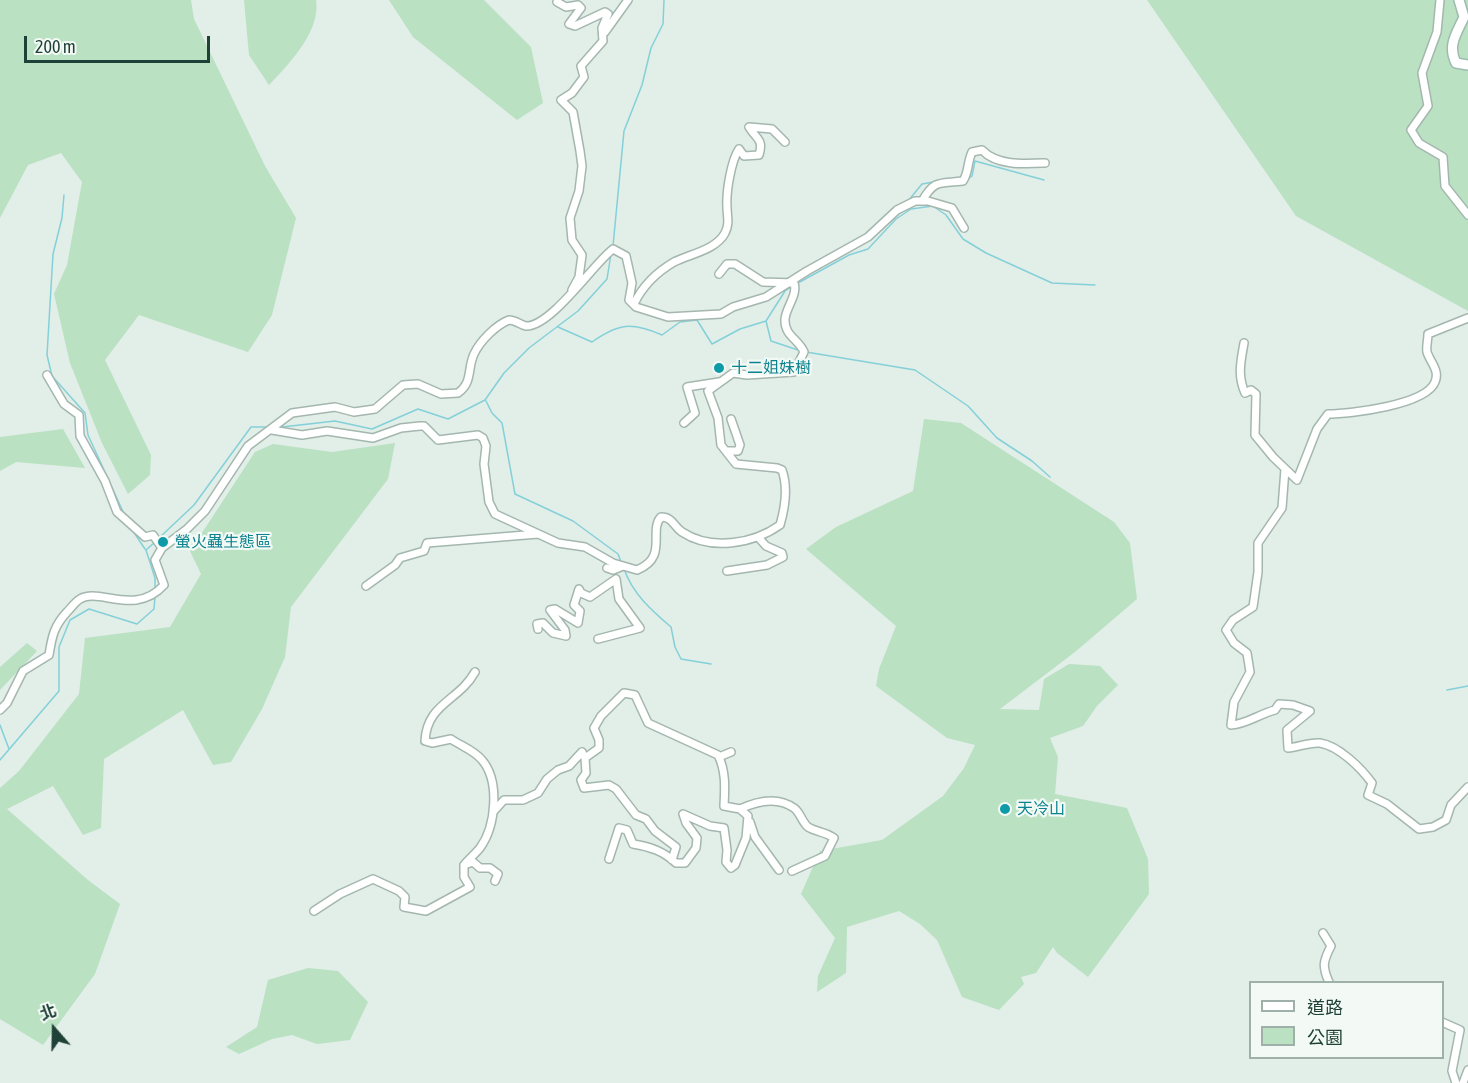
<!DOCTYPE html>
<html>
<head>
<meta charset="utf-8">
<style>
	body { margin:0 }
	#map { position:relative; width:1468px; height:1083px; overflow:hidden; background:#e2eee8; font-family:"Asap Condensed","Noto Sans TC",sans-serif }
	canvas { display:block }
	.legend { position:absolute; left:1249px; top:981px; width:195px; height:78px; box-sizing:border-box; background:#f3faf6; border:2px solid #9fb0aa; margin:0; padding:8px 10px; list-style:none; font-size:18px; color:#204137 }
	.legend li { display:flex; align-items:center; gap:12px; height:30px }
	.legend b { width:30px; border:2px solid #9fb0aa }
	.north { position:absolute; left:24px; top:999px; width:60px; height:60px; -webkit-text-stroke:4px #f3faf6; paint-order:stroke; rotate:340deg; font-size:16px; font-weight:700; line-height:24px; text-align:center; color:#204137 }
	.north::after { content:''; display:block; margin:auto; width:21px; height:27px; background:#204137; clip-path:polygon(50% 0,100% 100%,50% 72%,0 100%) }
	.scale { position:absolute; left:24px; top:36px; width:186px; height:27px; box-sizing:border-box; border:3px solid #204137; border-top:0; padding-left:8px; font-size:18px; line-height:21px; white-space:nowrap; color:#204137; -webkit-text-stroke:4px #f3faf6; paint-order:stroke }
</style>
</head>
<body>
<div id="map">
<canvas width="1468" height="1083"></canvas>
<ul class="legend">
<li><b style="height:8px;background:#fff"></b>道路</li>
<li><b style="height:16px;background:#b9e1c2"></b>公園</li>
</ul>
<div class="north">北</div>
<div class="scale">200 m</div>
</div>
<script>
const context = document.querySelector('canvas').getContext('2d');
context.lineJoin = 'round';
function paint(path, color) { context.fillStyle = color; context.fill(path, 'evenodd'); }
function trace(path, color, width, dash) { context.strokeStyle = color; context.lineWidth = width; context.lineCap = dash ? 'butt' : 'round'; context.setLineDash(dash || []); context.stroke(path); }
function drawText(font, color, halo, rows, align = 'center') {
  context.font = font + ' "Asap Condensed","Noto Sans TC",sans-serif'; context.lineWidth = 4.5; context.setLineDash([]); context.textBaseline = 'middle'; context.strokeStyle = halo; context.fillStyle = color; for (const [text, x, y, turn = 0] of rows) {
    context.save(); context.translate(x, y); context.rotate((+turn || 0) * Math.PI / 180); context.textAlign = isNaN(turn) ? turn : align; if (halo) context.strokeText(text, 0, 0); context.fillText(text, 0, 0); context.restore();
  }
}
const green = new Path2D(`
	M0,0H191L194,19L265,166L296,218L272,315L248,352L139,315L105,360L151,455L150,475L128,494L102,443L70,363L54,294L67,265L82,182L61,153L28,165L0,218Z
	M244,0H316C321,31 289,64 269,85L249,55Z
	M389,0H484L531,47L543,103L517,120L413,37Z
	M1147,0H1468V311L1296,216Z
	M924,419L961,423L1114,522L1130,543L1137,599L1075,652L1000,709L1039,710L1044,679L1069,664L1100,666L1118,685L1097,706L1083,726L1050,738L1058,757L1055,794L1127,808L1148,859L1149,894L1088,977L1057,953L1053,947L1036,973L1021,977L1024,984L999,1010L962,997L937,940L920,924L899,911L847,927L846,973L817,992L818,976L835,938L801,894L820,851L882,840L943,796L964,768L975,745L947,738L876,686L879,669L896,626L806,549L836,527L913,491Z
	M63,429L85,468L16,462L0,471V437Z
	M395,443L388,479L291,607L285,657L262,709L231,762L213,765L183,710L104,759L101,828L83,835L53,786L7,809L88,880L120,904L95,974L43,1045L0,1019V788L19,771L79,694L85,638L170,627L201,574L190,551L255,452L273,444L332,452Z
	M27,643L37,651L0,690V667Z
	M308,968L338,971L368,1002L350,1040L317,1044L292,1035L272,1039L239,1054L226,1047L257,1027L268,980Z`);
const stream = new Path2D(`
	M968,179L972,176L975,161L1044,180
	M64,195L62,218L53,254L47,355L52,376L85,413L88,435L125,516
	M908,201L922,184L939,181
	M613,246L624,131L642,85L651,48L663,24L664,0
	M798,283L849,255L868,249L896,219L911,209L933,206L946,215L963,239L986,253L1052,283L1095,285
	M766,321L785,291L791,287
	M558,327L592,342C619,323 632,322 662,335L680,322L697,320L712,344L740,329L766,321L771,341L801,351
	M806,352L915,370L968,406L997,438L1032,461L1050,477
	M486,401L492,413L502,423L515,494L573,521L618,554L621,562
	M282,427L335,421L372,429L418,409L448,419L485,400L504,373L529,348L578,311L607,279L611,254
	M131,528L145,549
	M158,539L194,505L251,427H268
	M154,543L146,550L155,578V590
	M624,569C633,594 651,610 671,627L675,647L681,659L711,664
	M1447,690L1468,686
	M0,725L9,749
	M0,760L59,691V647L70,620L89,609L137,624L154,609L155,597`);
const street = new Path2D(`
	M1440,0L1437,32L1422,73L1428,106L1411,130L1419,143L1443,157L1445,186L1468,215
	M557,2L566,7L578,5L581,8L569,24L575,26L605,12L608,14L602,28L603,41L581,66L584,77L572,93L561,100L573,112L580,151L582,166L579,191L570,218L572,240L582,255L579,277L572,290
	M605,32L628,0
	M922,201C935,179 939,184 963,181C969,172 967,163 972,152L982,150C997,166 1025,164 1045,163
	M634,304C642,287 657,272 674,262C690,254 716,250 725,233C730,223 727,217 727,207C726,192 731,161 739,149L744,156L759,155C764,139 756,139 749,127L772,129L785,142
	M1244,343C1241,361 1237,375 1245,393L1251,390L1256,394L1255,435L1273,457L1297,480L1317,429L1328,414C1350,414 1426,405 1435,382C1440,370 1430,362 1427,352C1426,346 1428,340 1428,334L1468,318
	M47,375L64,404L79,415L80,436L105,481L117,512L145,537L153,535L162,548
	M684,423L695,413L687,387L719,382
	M272,430L302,435L327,431L373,438L401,428L420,426H424L438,440L478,435L483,438L486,446L484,464L489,502L495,514L558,543L585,547L613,563L637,570C669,557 648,531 661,517C673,517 673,526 682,532C711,551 753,544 780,525C785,508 788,487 782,470L777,468L736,464L721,445L718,418L708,391L733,373L747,375L794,372L804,352C799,339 784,336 785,319C786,307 798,295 794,283L763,282L735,264H727L719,274
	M726,451H738L740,445L731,419
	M1285,469L1282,508L1258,543V572L1253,607L1233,620L1226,630L1234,643L1247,653L1250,672L1234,702L1231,725C1247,724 1259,714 1275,710L1279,704L1293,705L1310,711L1287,730L1288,748C1298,747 1310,742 1320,743C1339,746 1361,768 1372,783L1368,795L1387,804L1419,829L1433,827L1446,820L1451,805L1468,787
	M607,568L613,570L623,566
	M727,571L767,565L783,557L782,553L766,546L758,537
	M366,586L395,565L400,558L424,551L427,543L538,534
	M538,629L537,624L543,623L553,633L566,636L565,630L550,610L555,609L578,623L580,611L574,605L579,589L581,593L590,597L616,579L619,599L640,628L598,639
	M0,710L7,703L23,671L49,655C52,636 54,626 67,612C71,608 75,602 80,599C99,587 135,617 164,585L155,560L162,548L187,529L205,511L248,446L292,413L335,407L354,412L375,409L403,385L418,384L441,394L458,393C473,382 467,369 474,354C480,341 496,325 509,320C516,320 520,325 526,326C551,327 595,262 613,249L626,256L632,283L629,300L636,307L668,317L721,314L733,307L766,297L807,271L868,237L897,210L915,201H928L952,208L964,228
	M719,757L731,752
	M740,809C757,801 777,796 794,808C800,812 802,822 808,827C816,832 826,832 834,838L825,856L792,871
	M494,811L504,800H523L538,793L547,779L558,770L569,766L582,752L585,758
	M750,822L755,837L779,870
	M609,859L619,828L627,830L633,844C651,847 663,851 676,863H685L696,848L697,838L686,823L683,814L710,826L724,828L727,850L726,862L731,868L735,865L746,838L748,816L740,809L724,806C725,788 726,771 718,755L648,723L635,695L624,693L601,716L594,728L599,740V748L585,758L586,773L581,780L584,788L609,785L616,789L636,815L646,819L655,831L676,847L672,860
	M464,865L473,862L480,868H490L498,874L495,881
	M314,911L340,894L373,879L399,891L405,897L404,907L426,911L470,887L464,877V865C469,859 475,854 480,848C496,826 500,781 482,760C474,750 461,746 451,739L432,743L425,741C427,703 459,701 475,672
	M1323,933L1331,946C1323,961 1322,967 1329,982
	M1442,1022L1460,1030L1452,1071L1456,1083
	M1463,1083L1468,1070`);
const secondary = new Path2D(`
	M1459,0L1464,17C1457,33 1447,45 1456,63L1468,65`);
const markers = [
	[719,368,6,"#0f9aa8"],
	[163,542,6,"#0f9aa8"],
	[1005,809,6,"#0f9aa8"]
];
const cultureNames = [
	["十二姐妹樹",731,368],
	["螢火蟲生態區",175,542],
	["天冷山",1017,809]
];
paint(green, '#b9e1c2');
trace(stream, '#84d0d9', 1.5);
trace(street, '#a4b7af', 10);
trace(secondary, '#9fbbb0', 12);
trace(street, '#fff', 7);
trace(secondary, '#fff', 9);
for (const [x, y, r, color] of markers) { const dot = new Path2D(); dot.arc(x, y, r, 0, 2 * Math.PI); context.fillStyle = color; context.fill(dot); trace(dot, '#f3faf6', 2); }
drawText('16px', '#0d838f', '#f3faf6', cultureNames, 'left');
</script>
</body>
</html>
